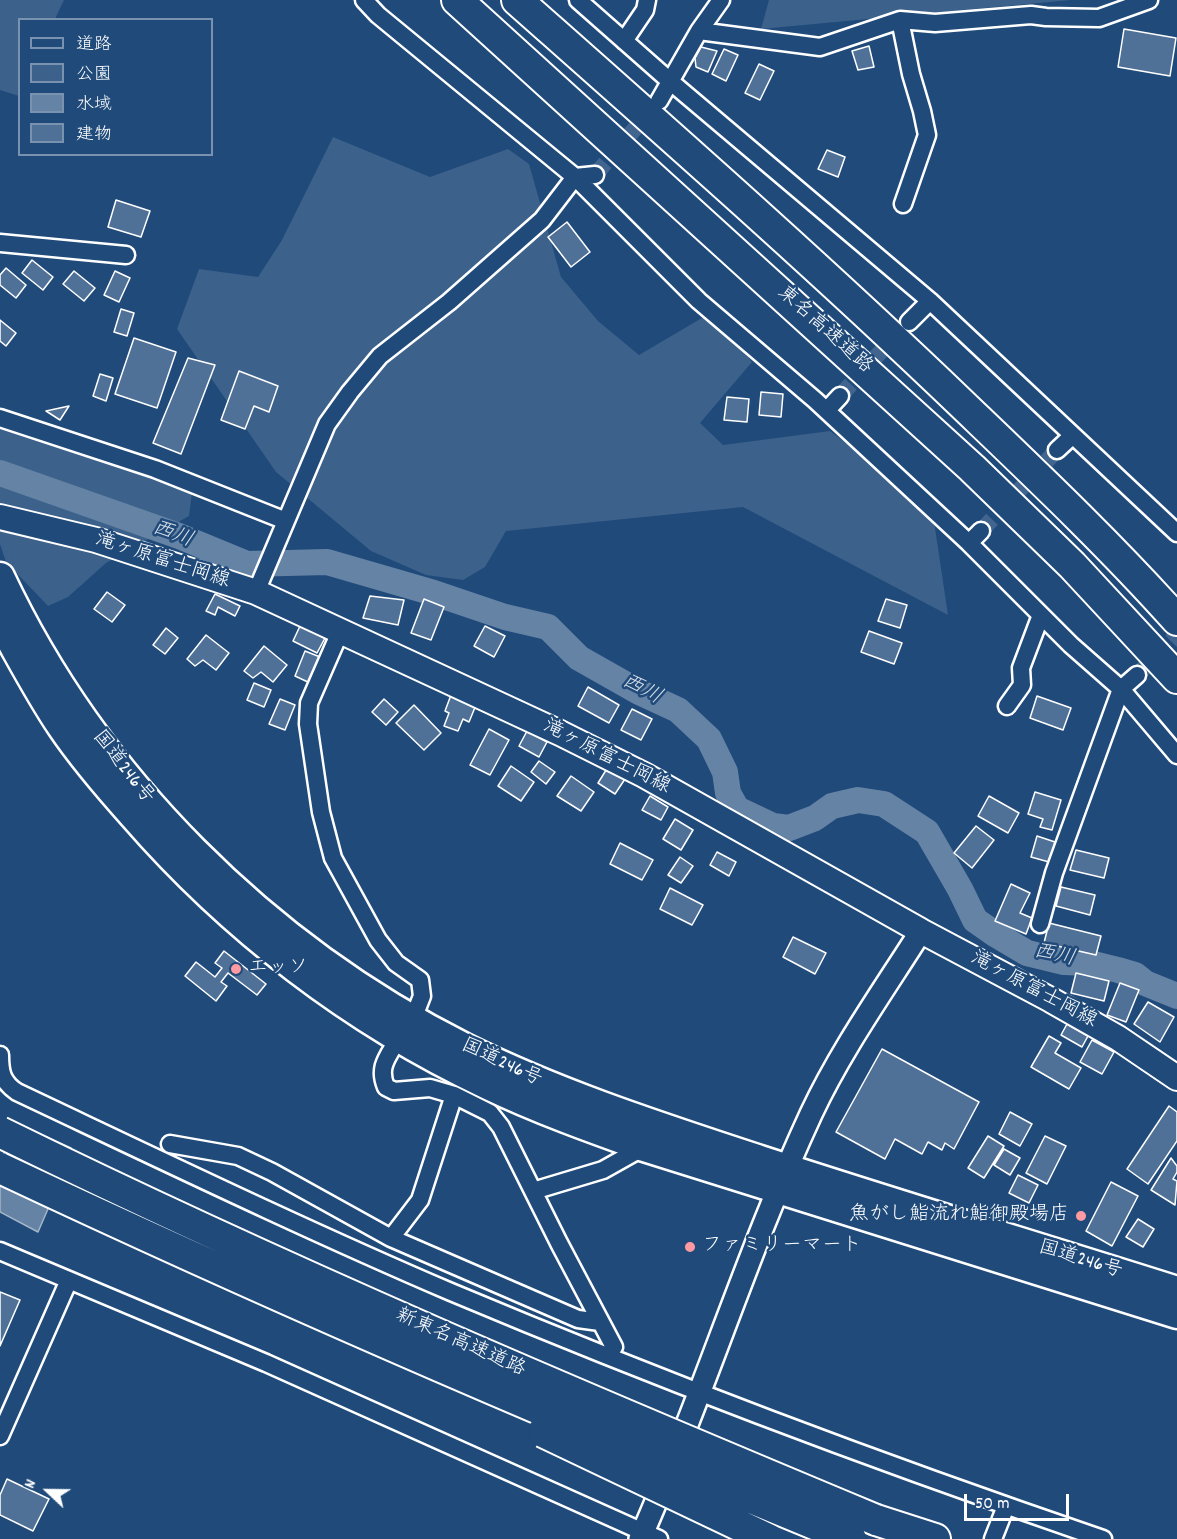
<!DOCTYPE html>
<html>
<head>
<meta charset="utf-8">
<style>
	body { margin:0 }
	#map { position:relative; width:1177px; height:1539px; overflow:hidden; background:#1f4a7a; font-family:Dekko,"Klee One",sans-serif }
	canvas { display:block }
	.legend { position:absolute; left:18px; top:18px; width:195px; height:138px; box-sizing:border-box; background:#1f4a7a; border:2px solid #7992af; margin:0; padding:8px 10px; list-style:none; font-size:18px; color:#fff }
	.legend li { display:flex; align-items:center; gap:12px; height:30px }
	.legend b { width:30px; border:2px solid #7992af }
	.north { position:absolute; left:18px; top:1461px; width:60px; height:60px; -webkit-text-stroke:4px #1f4a7a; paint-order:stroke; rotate:292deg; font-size:16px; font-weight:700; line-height:24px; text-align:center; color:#fff }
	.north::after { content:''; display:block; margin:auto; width:21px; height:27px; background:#fff; clip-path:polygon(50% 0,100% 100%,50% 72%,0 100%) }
	.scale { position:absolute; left:964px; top:1494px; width:105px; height:27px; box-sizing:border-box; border:3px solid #fff; border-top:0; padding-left:8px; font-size:18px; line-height:21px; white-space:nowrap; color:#fff; -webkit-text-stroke:4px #1f4a7a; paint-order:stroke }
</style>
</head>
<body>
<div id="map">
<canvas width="1177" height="1539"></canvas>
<ul class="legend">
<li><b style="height:8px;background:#1f4a7a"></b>道路</li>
<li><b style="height:16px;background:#3c618b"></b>公園</li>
<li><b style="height:16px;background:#6583a4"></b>水域</li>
<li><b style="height:16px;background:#507197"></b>建物</li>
</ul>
<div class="north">N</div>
<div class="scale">50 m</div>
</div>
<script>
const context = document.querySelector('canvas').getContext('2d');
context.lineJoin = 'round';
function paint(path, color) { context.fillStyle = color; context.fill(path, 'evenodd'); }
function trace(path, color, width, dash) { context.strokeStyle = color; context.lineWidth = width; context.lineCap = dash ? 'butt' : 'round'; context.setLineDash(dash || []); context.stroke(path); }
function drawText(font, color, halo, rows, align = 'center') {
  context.font = font + ' Dekko,"Klee One",sans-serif'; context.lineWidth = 5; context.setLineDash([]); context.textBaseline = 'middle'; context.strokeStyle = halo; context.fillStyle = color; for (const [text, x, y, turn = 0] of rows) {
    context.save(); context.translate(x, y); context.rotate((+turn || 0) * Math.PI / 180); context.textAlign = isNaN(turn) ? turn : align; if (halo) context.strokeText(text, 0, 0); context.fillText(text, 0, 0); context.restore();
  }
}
const green = new Path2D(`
	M0,0H64L55,19L20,20L19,96L0,90Z
	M769,0H1071L761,29Z
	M333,137L430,177L508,149L529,164L561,277L598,321L639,355L712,312L752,362L700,423L723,445L830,431L932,508L948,615L743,507L506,531L485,567L463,580L426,575L371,551L276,472L177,329L199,269L258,277L282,240Z
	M0,418L194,477L189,516L106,563L68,597L48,606L6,562L0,544Z`);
const water = new Path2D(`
	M18,1124L71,1148L46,1199L51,1202L38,1232L0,1212V1161Z`);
const river = new Path2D(`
	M0,473L179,536L247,564L327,562L434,593L505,617L548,627L579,658L639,692L678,710L709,739L725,772L728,793L737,809L773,826L789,828L815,818L832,806L858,800L884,804L927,832L960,889L975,920L995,934L1027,953L1064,962L1090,963L1118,970L1135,975L1145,983L1177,996`);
const building = new Path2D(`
	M1124,29L1176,38L1170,76L1118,67Z
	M869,46L874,67L858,70L852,51Z
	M701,47L717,51L708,72L696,67L695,58Z
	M724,49L738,55L726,81L712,74Z
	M759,64L774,71L760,100L745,93Z
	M827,150L845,157L838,177L818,169Z
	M116,200L150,211L141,237L108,227Z
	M567,222L590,252L571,267L548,237Z
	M32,260L53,277L43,290L22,273Z
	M6,268L26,285L16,298L0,285V275Z
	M74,271L95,288L84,301L63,284Z
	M115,271L130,278L119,302L104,295Z
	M121,309L134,313L127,336L114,332Z
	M0,320L16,333L6,346L0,341Z
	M134,338L176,352L157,408L115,394Z
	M188,358L215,365L181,454L153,443Z
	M239,371L278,386L269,412L254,406L245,429L221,420Z
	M100,374L113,378L106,401L93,396Z
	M761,392L783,394L781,417L759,415Z
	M727,397L749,399L747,422L724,420Z
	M69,406L60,420L46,411Z
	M107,592L125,605L112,622L94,609Z
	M215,594L240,606L235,616L218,607L215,615L206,611Z
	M370,596L404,600L398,625L363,618Z
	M424,599L444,607L431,640L411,633Z
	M886,599L907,605L900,628L878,621Z
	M300,626L325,638L317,653L293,641Z
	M485,626L505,636L494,657L474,646Z
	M166,628L178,638L165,654L153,645Z
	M869,631L902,643L894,664L861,652Z
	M206,635L229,653L216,670L203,660L195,666L187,659Z
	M264,646L287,665L273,682L261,672L253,678L244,671Z
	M305,651L320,657L310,683L295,676Z
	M254,683L271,690L264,707L247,700Z
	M588,687L619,705L609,723L578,706Z
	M451,695L476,705L469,722L463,719L458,731L444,726L449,713L445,711Z
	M1037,696L1071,708L1063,730L1030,718Z
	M280,699L295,705L285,730L269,724Z
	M384,699L398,712L386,725L372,712Z
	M414,705L441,733L424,750L396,723Z
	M632,709L652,719L641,740L621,730Z
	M489,729L509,740L490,775L470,765Z
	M527,731L547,742L539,757L519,746Z
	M539,761L555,772L546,784L531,772Z
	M511,766L534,782L521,801L498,786Z
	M608,767L625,779L615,794L598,783Z
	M571,776L594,792L581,811L557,796Z
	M1035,792L1061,800L1052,830L1040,827L1043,819L1028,814Z
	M650,796L668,807L661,820L642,810Z
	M989,796L1019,813L1008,833L978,816Z
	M675,819L693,830L681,850L663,839Z
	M976,826L994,840L972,868L954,853Z
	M1037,836L1055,842L1049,862L1031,857Z
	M620,843L653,860L642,880L610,864Z
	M1076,850L1109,858L1104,878L1070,870Z
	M717,852L736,862L729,876L710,865Z
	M680,857L693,866L681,883L668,875Z
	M1011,884L1030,893L1020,913L1032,918L1026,934L995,921Z
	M1061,887L1095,895L1090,915L1056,906Z
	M670,888L703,905L692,925L660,909Z
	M1049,923L1101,936L1096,955L1044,943Z
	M793,937L826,953L815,974L783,957Z
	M224,951L266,984L257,995L228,973L221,982L227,986L216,1001L185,976L196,962L215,977L222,968L215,963Z
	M1076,973L1109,981L1104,1001L1071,993Z
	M1120,983L1139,990L1126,1022L1107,1015Z
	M1148,1002L1174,1017L1160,1042L1134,1024Z
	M1067,1024L1088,1036L1082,1047L1061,1035Z
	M1049,1036L1061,1043L1055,1053L1081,1068L1069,1089L1031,1067Z
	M1092,1040L1114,1052L1102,1074L1080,1062Z
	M882,1049L979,1102L954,1149L945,1143L942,1150L928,1142L922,1154L895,1139L885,1159L836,1132Z
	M1169,1106L1177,1112V1141L1148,1184L1127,1169Z
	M1010,1112L1032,1124L1020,1146L999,1134Z
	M988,1136L1004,1146L984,1178L968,1168Z
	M1045,1136L1066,1146L1047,1184L1026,1173Z
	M1004,1149L1020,1158L1010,1175L994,1165Z
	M1171,1158L1177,1166V1172L1173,1179L1177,1181L1175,1205L1151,1190Z
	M1018,1175L1038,1185L1029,1203L1009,1193Z
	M1111,1182L1138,1196L1112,1246L1086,1231Z
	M1138,1219L1154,1229L1143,1247L1126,1237Z
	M0,1292L20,1300L0,1346Z
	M7,1479L49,1499L33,1531L0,1515V1495Z`);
const minorTunnel = new Path2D(`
	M595,175L651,110
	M840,396L898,333
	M981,531L1057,450
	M1137,675L1177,635`);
const minor = new Path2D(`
	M364,0L378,15L575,177L699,301L815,400L969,543L1071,645L1121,689L1177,755
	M578,0L671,82L930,301L1177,533
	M900,20L911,74L922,111L927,135L903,204
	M699,31L820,47L900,20L935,23L1031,15L1046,17L1099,18L1149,0
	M624,41L645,10L647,0
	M659,101L699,31L721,0
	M0,243L126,255
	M909,322L930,301
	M827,410L840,396
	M0,418L155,469L286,521
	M1057,450L1072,436
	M969,543L981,531
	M256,592L327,424L350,392L380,356L449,302L542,220L575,177L595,175
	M340,632L309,703L308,724L321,812L333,858L378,940L396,963L420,980L422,996L413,1019
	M1007,706L1022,685L1021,668L1041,615
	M1040,924L1054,873L1121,689L1137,675
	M399,1037C389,1056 377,1066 386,1087L394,1091L430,1088L454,1095L490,1113L501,1127L559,1243L614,1347
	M0,1055C0,1072 2,1082 17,1092C161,1160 304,1229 451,1292C665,1382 883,1464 1103,1539
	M170,1144L238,1156L272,1172L391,1238L578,1319L600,1322
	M533,1191L603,1170L644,1147
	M391,1238L420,1200L454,1095
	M0,1251L266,1363L659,1539
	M0,1436L69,1280
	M993,1539L1006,1506`);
const tertiary = new Path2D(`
	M640,1539C702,1399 747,1252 811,1114C841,1050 883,991 921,931`);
const secondary = new Path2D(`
	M0,517L96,540L256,592L560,733L644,775L921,931L1051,1000L1118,1038L1177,1078`);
const trunk = new Path2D(`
	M0,577C95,779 266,948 465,1048C560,1095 660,1127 760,1160C898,1205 1038,1247 1177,1291
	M0,621C20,656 39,693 62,727C83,758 108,787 133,815C231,928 352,1021 488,1085C538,1109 591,1128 644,1147L1177,1314`);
const motorway = new Path2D(`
	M457,0L972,468L1072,565L1177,678
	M517,0C667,133 817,265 962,404C1035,474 1109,544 1177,620
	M876,1520L935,1539`);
const motorwayBridge = new Path2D(`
	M0,1132C287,1273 581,1397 876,1520
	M0,1168C280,1300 564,1422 851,1539
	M543,1432L768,1539`);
const markers = [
	[236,969,6,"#ff9aa2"],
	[1081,1216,6,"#ff9aa2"],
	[690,1247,6,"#ff9aa2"]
];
const streetNames = [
	["東名高速道路",824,331,42],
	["滝ヶ原富士岡線",162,562,18],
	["滝ヶ原富士岡線",606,758,27],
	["国道246号",122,768,52],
	["滝ヶ原富士岡線",1033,991,28],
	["国道246号",501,1064,25],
	["国道246号",1080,1261,17],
	["新東名高速道路",460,1344,24]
];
const poiNames = [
	["エッソ",248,969],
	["魚がし鮨流れ鮨御殿場店",1069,1216,"right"],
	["ファミリーマート",702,1247]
];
const waterNames = [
	["西川",172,536,20],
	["西川",641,691,28],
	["西川",1054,957,12]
];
paint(green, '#3c618b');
paint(water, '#6583a4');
trace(water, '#a3b5c8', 1.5);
trace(river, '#6583a4', 26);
paint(building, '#507197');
trace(building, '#fff', 1.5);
trace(minorTunnel, '#41658e', 16, [16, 8]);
trace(minor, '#fff', 21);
trace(tertiary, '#fff', 26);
trace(secondary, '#fff', 28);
trace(trunk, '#fff', 33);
trace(motorway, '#fff', 34);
trace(minor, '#1f4a7a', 16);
trace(tertiary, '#1f4a7a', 21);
trace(secondary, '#1f4a7a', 24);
trace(trunk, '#1f4a7a', 28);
trace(motorway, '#1f4a7a', 30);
trace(motorwayBridge, '#fff', 34, []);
trace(motorwayBridge, '#1f4a7a', 30);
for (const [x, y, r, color] of markers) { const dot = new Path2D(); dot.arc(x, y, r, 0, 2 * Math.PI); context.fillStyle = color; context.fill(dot); trace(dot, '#1f4a7a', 2); }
drawText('20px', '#fff', '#1f4a7a', streetNames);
drawText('20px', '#fff', '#1f4a7a', poiNames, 'left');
drawText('italic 21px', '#d8e0e8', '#1f4a7a', waterNames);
</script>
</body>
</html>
